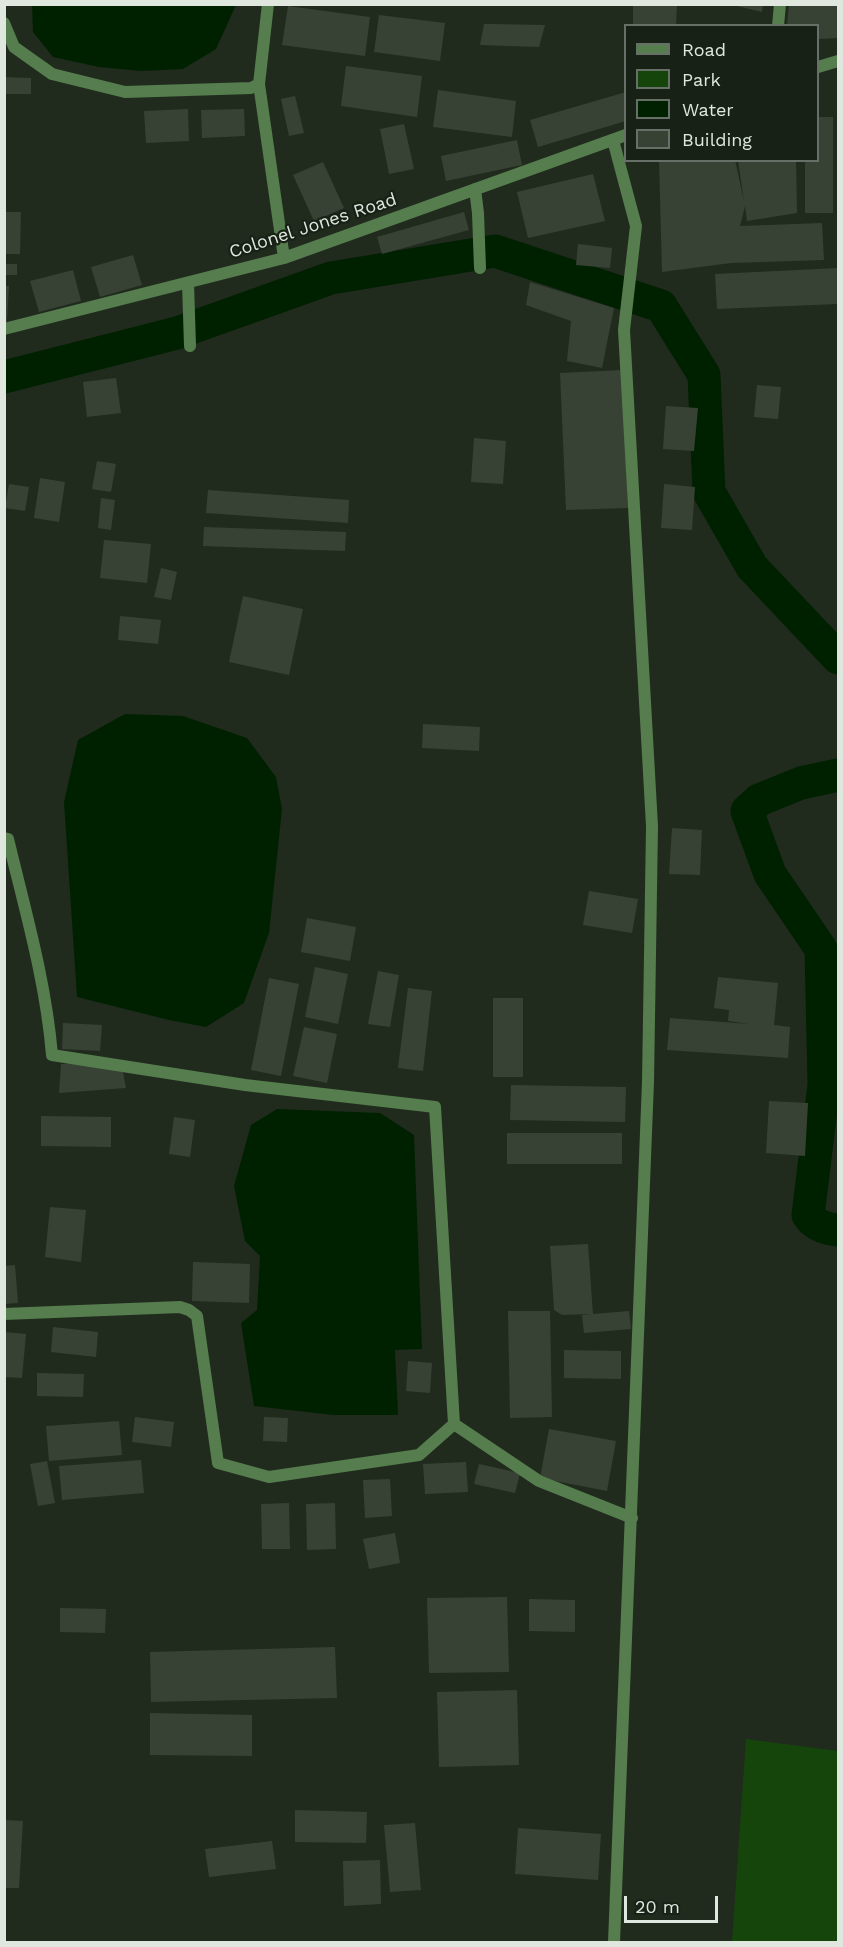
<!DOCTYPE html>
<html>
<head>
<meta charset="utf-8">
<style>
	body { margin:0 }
	#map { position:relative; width:843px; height:1947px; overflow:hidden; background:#202b1e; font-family:"Work Sans",sans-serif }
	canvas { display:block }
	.frame { position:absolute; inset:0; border:6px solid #e0e7df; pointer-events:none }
	.legend { position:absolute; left:624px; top:24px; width:195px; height:138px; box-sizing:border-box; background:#172115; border:2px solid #677066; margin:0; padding:8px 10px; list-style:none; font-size:18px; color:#e0e7df }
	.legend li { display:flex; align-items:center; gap:12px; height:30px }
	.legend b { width:30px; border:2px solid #677066 }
	.scale { position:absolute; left:624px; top:1896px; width:94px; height:27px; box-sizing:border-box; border:3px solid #e0e7df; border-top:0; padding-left:8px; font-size:18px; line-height:21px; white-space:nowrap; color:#e0e7df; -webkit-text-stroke:4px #172115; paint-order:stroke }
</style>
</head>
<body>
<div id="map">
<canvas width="843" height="1947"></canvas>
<div class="frame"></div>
<ul class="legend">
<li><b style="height:8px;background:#557d4d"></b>Road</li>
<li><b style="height:16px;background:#16450c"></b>Park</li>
<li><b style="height:16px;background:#002100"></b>Water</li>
<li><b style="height:16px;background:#374235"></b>Building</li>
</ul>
<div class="scale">20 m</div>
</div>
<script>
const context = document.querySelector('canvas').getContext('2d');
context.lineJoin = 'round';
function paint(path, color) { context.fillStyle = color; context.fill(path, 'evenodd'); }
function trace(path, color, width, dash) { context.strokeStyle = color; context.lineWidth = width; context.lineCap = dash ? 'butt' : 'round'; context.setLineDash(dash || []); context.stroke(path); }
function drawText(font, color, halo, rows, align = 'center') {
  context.font = font + ' "Work Sans",sans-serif'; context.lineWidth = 4.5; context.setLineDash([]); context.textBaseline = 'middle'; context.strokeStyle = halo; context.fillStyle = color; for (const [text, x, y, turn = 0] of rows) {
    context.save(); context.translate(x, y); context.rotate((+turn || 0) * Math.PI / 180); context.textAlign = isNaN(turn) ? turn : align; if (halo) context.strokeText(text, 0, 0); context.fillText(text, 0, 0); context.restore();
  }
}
const green = new Path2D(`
	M746,1739L838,1751V1942H732Z`);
const water = new Path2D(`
	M32,5V4L236,5L216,49L183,69L141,71L99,67L53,57L33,32Z
	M125,714L183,716L247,738L276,777L282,809L269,933L244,1003L206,1027L169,1020L77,997L64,802L78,740Z
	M277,1109L380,1113L414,1135L422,1349L395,1350L398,1415H333L254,1406L241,1323L257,1310L260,1256L245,1241L234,1186L251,1125Z`);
const canal = new Path2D(`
	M4,377L177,333L331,278L495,251L661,306L704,375L709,492L752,567L838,658
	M838,775L801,783L759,800L747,811L770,874L821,949L824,1085L808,1215C815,1226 826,1229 838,1230`);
const building = new Path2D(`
	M633,4H677L676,26H633Z
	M728,4H763L762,12Z
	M789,4H838V38L818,39V26H787Z
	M288,6L370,17L365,56L282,45Z
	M379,15L445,23L440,61L374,52Z
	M484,24H493L545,25L539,47L480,45Z
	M346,66L422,76L417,117L341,106Z
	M4,77L31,78V94H4Z
	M438,90L516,101L512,137L433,127Z
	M626,92V121L538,147L530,120Z
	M295,96L304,133L289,136L281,99Z
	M188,109L189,141L146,143L144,111Z
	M244,109L245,136L202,138L201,110Z
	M818,117H833V213H805V160H818Z
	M404,124L414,169L389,174L380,129Z
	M517,140L522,165L446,181L441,156Z
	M659,160H735L744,201L738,160H796L797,213L747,221L745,206L740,226L822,223L824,260L731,263L662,272Z
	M323,162L344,208L314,221L293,175Z
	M593,174L605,221L528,238L517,192Z
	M5,212H21L20,254H5Z
	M464,212L469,230L382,254L377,237Z
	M578,244L612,248L610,268L576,265Z
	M133,255L142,285L100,297L91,267Z
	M4,264H17V275H4Z
	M838,268V304L717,309L715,274Z
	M73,270L81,301L39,312L30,281Z
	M530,282L614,308L602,368L567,361L571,321L526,305Z
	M4,286H9L7,322H4Z
	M622,370L628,508L566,510L560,373Z
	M116,378L121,413L87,417L83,382Z
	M757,385L781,387L778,419L754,417Z
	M666,406L698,408L694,451L663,449Z
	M474,438L506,441L503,484L471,482Z
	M97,461L116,464L111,492L92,489Z
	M40,478L65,482L59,522L34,518Z
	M9,484L29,487L25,511L5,508Z
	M664,484L695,487L692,530L661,528Z
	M208,490L349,500L348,523L206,513Z
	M101,498L115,500L111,530L98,528Z
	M204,527L346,532L345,551L203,546Z
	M104,540L151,544L147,583L100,578Z
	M161,568L177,572L171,600L154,597Z
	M243,596L303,609L289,675L229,662Z
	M120,616L161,620L158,644L118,640Z
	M423,724L480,727L479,751L422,748Z
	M672,828L702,830L700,875L669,874Z
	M589,891L638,899L632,933L583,925Z
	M307,918L356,927L350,961L301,952Z
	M315,967L348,974L338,1024L305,1017Z
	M378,971L399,975L390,1027L368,1024Z
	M718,977L778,983L774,1025L790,1027L788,1058L667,1050L670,1018L749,1024L728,1021L729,1010L714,1008Z
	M269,978L299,984L281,1076L251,1070Z
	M408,988L432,991L423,1071L398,1068Z
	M493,998H523V1077H493Z
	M63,1023L102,1025L100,1051L62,1049Z
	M304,1027L337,1034L327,1083L293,1076Z
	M121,1062L126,1088L59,1093L61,1064Z
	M511,1085L626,1087L625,1122L510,1120Z
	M769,1101L808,1103L805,1156L766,1153Z
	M41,1116L111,1117V1147L41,1146Z
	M174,1117L195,1120L190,1157L169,1154Z
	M507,1133H622V1164H507Z
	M50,1207L86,1210L81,1262L45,1257Z
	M588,1244L593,1314L629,1311L631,1329L584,1333L582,1315L591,1314L562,1315L554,1310L550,1246Z
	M193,1262L250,1264L249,1303L192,1301Z
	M15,1265L18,1303L4,1304V1266Z
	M508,1311H550L552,1417L510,1418Z
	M53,1327L98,1332L96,1357L51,1352Z
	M4,1332L26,1334L22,1378L4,1377Z
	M564,1350L621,1351V1379L564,1378Z
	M408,1361L432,1363L430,1393L406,1391Z
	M37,1373L84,1374L83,1397L37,1396Z
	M135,1417L174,1422L171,1447L132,1442Z
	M264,1417L288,1418L287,1442L263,1441Z
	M119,1421L122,1455L49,1461L46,1426Z
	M549,1429L616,1441L607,1491L540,1478Z
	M141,1460L144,1493L62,1500L59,1466Z
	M47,1461L55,1503L38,1506L30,1464Z
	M466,1462L468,1492L425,1494L423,1464Z
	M479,1464L520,1473L515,1493L474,1484Z
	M390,1479L392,1516L365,1518L363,1480Z
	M289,1503L290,1549H262L261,1504Z
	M335,1503L336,1549L307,1550L306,1504Z
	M395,1533L400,1563L369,1569L363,1539Z
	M507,1597L509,1672L429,1673L427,1598Z
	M529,1599L575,1600V1632L529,1631Z
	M60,1608L106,1609L105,1633L60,1632Z
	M335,1647L337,1698L151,1702L150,1652Z
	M517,1690L519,1765L439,1767L437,1692Z
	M150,1713L252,1715V1756L150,1755Z
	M295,1810L367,1812L366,1843L295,1842Z
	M4,1820L23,1821L19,1888H4Z
	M415,1823L421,1890L390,1892L384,1825Z
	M518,1828L601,1834L598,1880L515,1874Z
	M272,1841L276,1869L209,1877L205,1849Z
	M380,1860L381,1904L344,1906L343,1861Z`);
const minor = new Path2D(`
	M268,4L259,84L284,258
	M4,23L14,47L52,74L125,92L251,88L259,84
	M778,26L780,4
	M818,67L838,61
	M613,140L636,226L624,330L652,826L648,1082L614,1942
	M475,189L478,213L480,268
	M188,283L190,346
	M4,329L284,258L626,135
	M4,838L8,839C25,910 46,982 52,1055L245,1085L435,1107L454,1424L419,1455L269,1477L218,1463L197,1316L189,1310L180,1307L4,1314
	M454,1424L539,1481L632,1518`);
const streetNames = [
	["Colonel Jones Road",313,226,-18]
];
paint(green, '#16450c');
paint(water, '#002100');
trace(canal, '#002100', 33);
paint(building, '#374235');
trace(minor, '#557d4d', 12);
drawText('18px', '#e0e7df', '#172115', streetNames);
</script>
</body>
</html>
